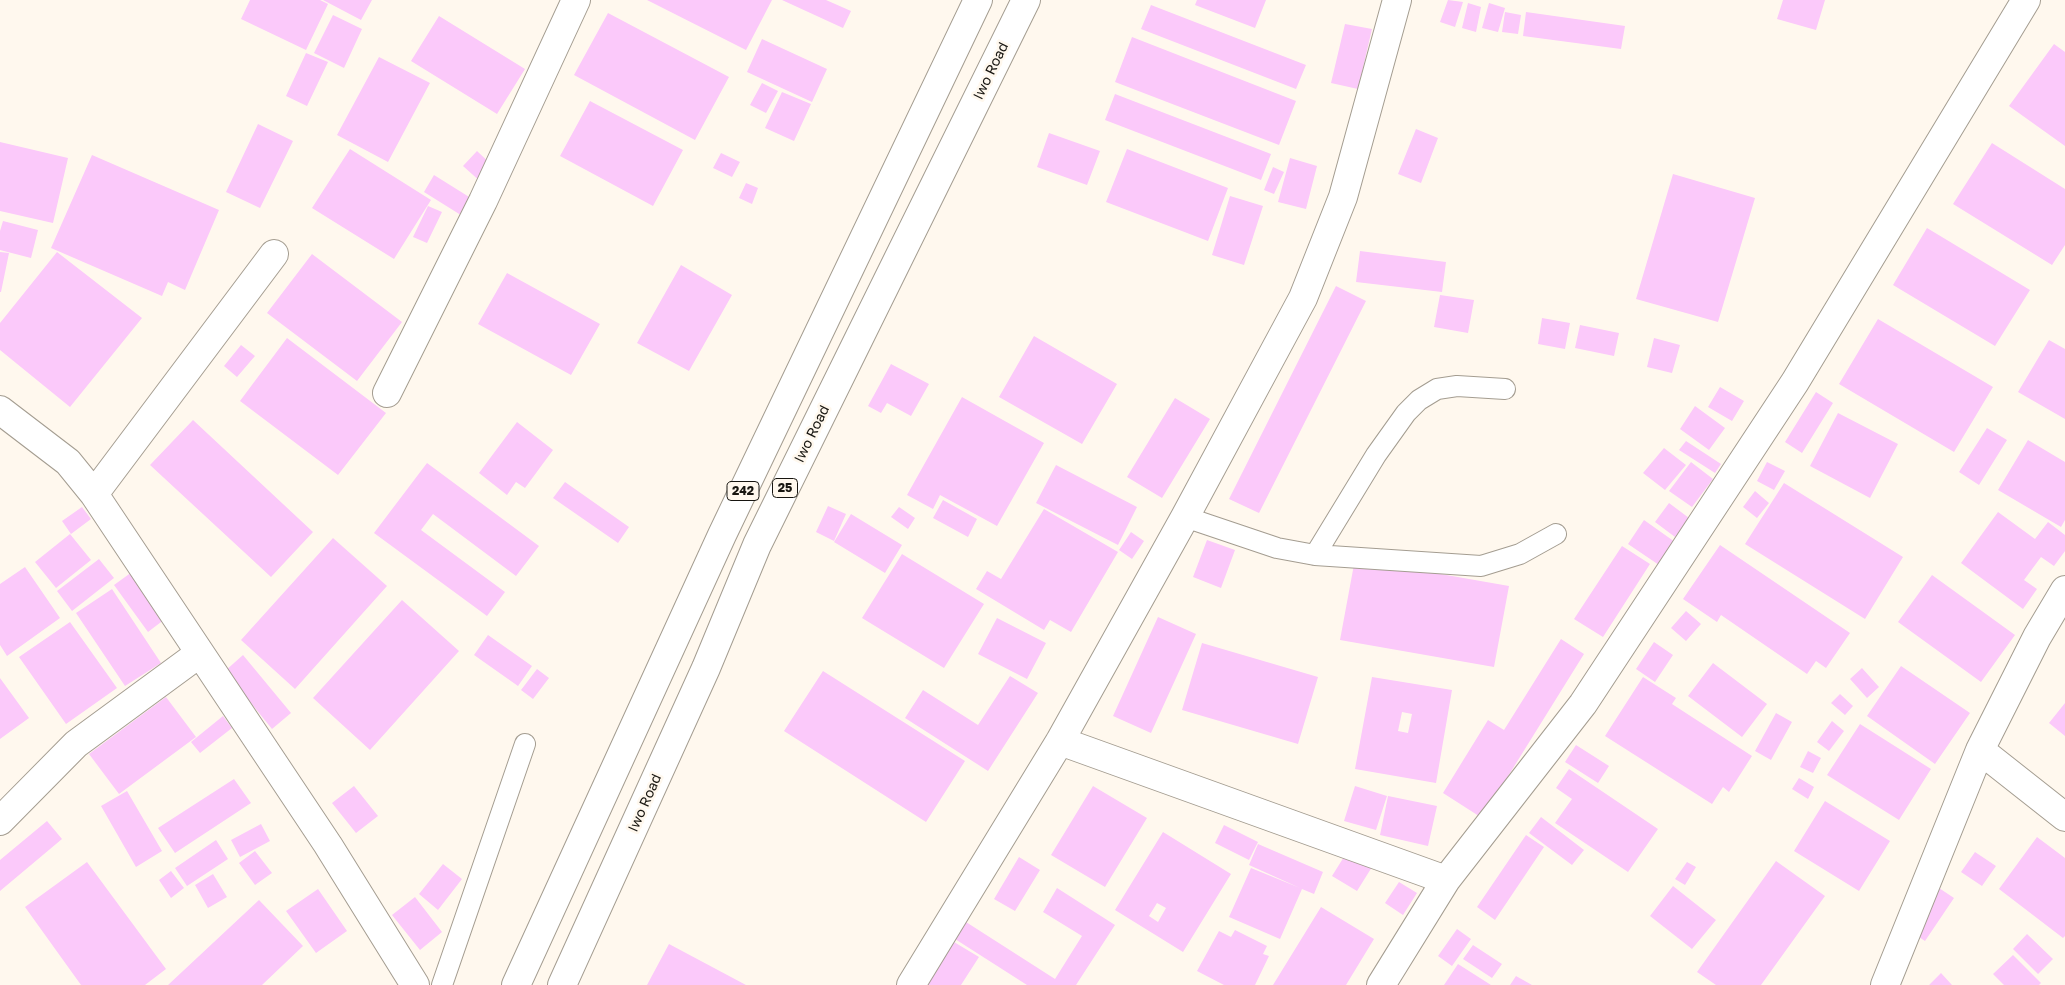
<!DOCTYPE html>
<html>
<head>
<meta charset="utf-8">
<style>
	body { margin:0 }
	canvas { display:block; background:#fff8ee }
</style>
</head>
<body>
<canvas width="2065" height="985"></canvas>
<script>
const context = document.querySelector('canvas').getContext('2d');
context.lineJoin = 'round';
function paint(path, color) { context.fillStyle = color; context.fill(path, 'evenodd'); }
function trace(path, color, width, dash) { context.strokeStyle = color; context.lineWidth = width; context.lineCap = dash ? 'butt' : 'round'; context.setLineDash(dash || []); context.stroke(path); }
function drawText(font, color, halo, rows, align = 'center') {
  context.font = font + ' "Golos Text",sans-serif'; context.lineWidth = 5; context.setLineDash([]); context.textBaseline = 'middle'; context.strokeStyle = halo; context.fillStyle = color; for (const [text, x, y, turn = 0] of rows) {
    context.save(); context.translate(x, y); context.rotate((+turn || 0) * Math.PI / 180); context.textAlign = isNaN(turn) ? turn : align; if (halo) context.strokeText(text, 0, 0); context.fillText(text, 0, 0); context.restore();
  }
}
const building = new Path2D(`
	M250,0H320L328,4L306,50L241,19Z
	M323,0H372L361,20Z
	M647,0H772L746,50Z
	M782,0H826L851,11L843,28Z
	M1197,0H1266L1255,28L1195,5Z
	M1448,0L1463,2L1455,27L1440,22Z
	M1783,0H1825L1816,30L1777,19Z
	M1468,3L1481,7L1476,32L1462,28Z
	M1489,3L1505,8L1498,32L1482,28Z
	M1151,5L1306,65L1296,89L1141,29Z
	M1505,12L1521,15L1518,34L1502,32Z
	M1526,12L1625,26L1621,49L1523,36Z
	M608,13L729,77L695,140L574,75Z
	M333,15L362,29L344,68L314,53Z
	M439,16L525,69L497,114L411,61Z
	M1345,24L1372,29L1358,89L1331,83Z
	M1132,37L1296,101L1279,145L1115,82Z
	M762,39L827,69L812,102L747,72Z
	M2054,44L2065,52V146L2009,106Z
	M306,53L328,62L307,106L286,96Z
	M379,57L430,83L388,162L337,135Z
	M762,83L778,91L766,113L750,105Z
	M782,92L811,104L794,141L765,128Z
	M1115,94L1271,154L1261,180L1105,120Z
	M590,101L683,150L653,206L560,156Z
	M258,124L293,141L260,208L226,192Z
	M1416,129L1438,138L1421,183L1398,174Z
	M1049,133L1100,151L1087,185L1037,167Z
	M0,142L68,158L53,223L0,211Z
	M1992,143L2065,189V245L2052,265L1953,204Z
	M350,149L431,200L394,259L312,208Z
	M1127,149L1228,188L1208,241L1106,202Z
	M477,151L495,168L482,183L463,166Z
	M721,153L740,162L732,177L713,168Z
	M92,155L219,210L185,290L168,282L162,296L51,248Z
	M1290,158L1317,166L1306,209L1278,202Z
	M1273,167L1284,172L1274,194L1264,190Z
	M1673,174L1755,198L1718,322L1636,299Z
	M434,175L474,200L464,217L424,192Z
	M746,183L758,188L752,204L739,198Z
	M1230,196L1263,206L1244,265L1212,255Z
	M428,206L442,212L427,243L413,237Z
	M3,221L38,230L31,258L0,250V231Z
	M1927,228L2030,290L1995,346L1893,285Z
	M1360,251L1446,262L1442,292L1356,282Z
	M0,252L9,253L1,292H0Z
	M57,252L142,318L70,407L0,350V323Z
	M312,254L402,322L357,381L267,313Z
	M681,265L732,295L689,371L637,343Z
	M507,273L600,324L571,375L478,324Z
	M1336,286L1366,301L1259,513L1229,499Z
	M1440,295L1474,300L1468,333L1434,327Z
	M1542,318L1570,323L1565,349L1538,344Z
	M1878,319L1993,387L1954,452L1839,384Z
	M1580,325L1619,333L1614,356L1575,348Z
	M1034,336L1117,384L1082,444L999,397Z
	M287,338L386,413L338,475L240,401Z
	M1654,338L1680,345L1672,373L1647,367Z
	M2049,340L2065,349V419L2018,392Z
	M241,345L255,356L237,377L224,366Z
	M891,364L929,384L911,416L887,403L881,413L868,406Z
	M1720,387L1744,401L1732,421L1708,407Z
	M1816,392L1833,403L1802,453L1785,442Z
	M962,397L1044,443L997,526L940,495L933,509L907,495Z
	M1175,398L1210,419L1162,498L1127,477Z
	M1695,406L1725,428L1709,450L1680,429Z
	M1838,413L1898,444L1870,498L1810,466Z
	M193,420L313,532L271,577L150,465Z
	M517,422L553,450L525,488L516,482L507,495L479,473Z
	M1987,428L2007,440L1979,485L1959,472Z
	M2028,440L2065,462V520L2061,527L1998,490Z
	M1686,441L1721,464L1715,473L1679,450Z
	M1664,448L1686,465L1665,490L1643,473Z
	M1691,462L1713,479L1692,507L1669,491Z
	M1767,462L1785,471L1774,490L1757,481Z
	M427,463L539,546L516,576L433,514L421,530L505,592L487,616L374,533Z
	M1056,465L1137,507L1118,545L1036,503Z
	M565,482L629,527L618,543L553,498Z
	M1784,483L1903,557L1865,619L1745,544Z
	M1755,491L1769,503L1757,518L1743,507Z
	M943,500L977,519L968,537L933,518Z
	M1669,503L1689,518L1675,537L1655,522Z
	M828,506L846,514L834,541L816,532Z
	M82,507L91,519L71,534L62,521Z
	M899,507L915,518L908,529L891,517Z
	M1044,509L1118,552L1071,632L1050,620L1044,630L976,589L987,571L1001,579Z
	M1998,512L2035,539L2048,522L2065,535V551L2054,566L2041,557L2024,580L2037,589L2023,609L1961,563Z
	M851,514L902,545L885,573L834,542Z
	M1644,520L1675,542L1659,565L1628,544Z
	M1131,532L1144,541L1132,559L1119,550Z
	M70,534L91,560L56,588L35,562Z
	M333,538L387,586L295,689L241,640Z
	M1207,540L1235,550L1221,588L1193,577Z
	M1720,545L1850,633L1826,668L1816,661L1807,674L1721,615L1717,622L1683,599Z
	M1622,546L1650,564L1603,637L1574,619Z
	M902,554L984,604L944,668L862,618Z
	M99,559L114,578L72,611L57,591Z
	M1355,559L1509,586L1494,667L1340,640Z
	M25,567L60,618L7,656L0,645V584Z
	M132,572L165,619L148,632L114,585Z
	M1932,575L2015,635L1981,682L1898,622Z
	M112,589L161,663L125,686L76,613Z
	M402,600L459,651L370,750L313,698Z
	M1686,611L1701,624L1686,641L1671,628Z
	M1158,617L1196,634L1151,733L1113,716Z
	M997,618L1046,643L1027,679L978,654Z
	M70,622L117,688L66,724L19,657Z
	M488,635L532,666L518,686L474,655Z
	M1561,639L1584,654L1482,818L1443,793L1488,720L1504,730Z
	M1654,642L1673,655L1655,682L1636,669Z
	M1202,643L1318,677L1298,744L1182,710Z
	M243,655L291,713L272,729L225,671Z
	M1713,663L1767,704L1742,737L1688,696Z
	M1901,666L1970,713L1935,764L1867,716Z
	M1862,668L1879,687L1867,698L1850,679Z
	M537,669L549,678L533,699L521,690Z
	M823,671L965,761L926,822L784,731Z
	M1010,676L1038,693L988,771L905,718L923,690L978,725Z
	M1372,677L1452,690L1436,783L1355,769ZM1402,712L1412,714L1408,733L1398,731Z
	M1643,677L1676,698L1672,704L1752,756L1729,792L1723,787L1712,804L1605,736Z
	M0,678L29,718L0,739Z
	M1840,694L1853,706L1845,715L1831,703Z
	M166,697L196,737L119,794L89,754Z
	M2065,703V736L2049,723Z
	M1776,713L1792,722L1771,760L1755,751Z
	M223,716L232,728L200,753L191,742Z
	M1832,721L1844,731L1829,751L1817,742Z
	M1860,724L1931,769L1899,820L1827,775Z
	M1576,745L1609,766L1598,783L1565,762Z
	M1808,751L1821,758L1813,773L1800,767Z
	M1569,769L1658,829L1628,872L1555,823L1572,799L1556,788Z
	M1799,778L1814,787L1808,799L1792,789Z
	M234,779L251,803L175,853L158,828Z
	M354,786L378,816L356,833L332,803Z
	M1093,786L1147,818L1105,887L1051,855Z
	M1355,786L1387,796L1376,830L1344,821Z
	M127,791L162,851L136,867L101,806Z
	M1388,796L1437,806L1428,846L1380,835Z
	M1825,801L1890,841L1859,891L1794,851Z
	M1541,817L1584,850L1572,865L1529,833Z
	M47,821L62,839L0,891V860Z
	M261,824L270,841L240,857L231,840Z
	M1224,825L1258,842L1249,860L1215,843Z
	M1163,832L1231,874L1183,952L1115,910ZM1157,903L1166,908L1158,922L1149,916Z
	M1526,835L1544,847L1495,920L1477,907Z
	M2037,837L2065,858V936L2063,938L1999,889Z
	M216,840L228,859L187,886L175,868Z
	M1258,844L1323,872L1314,894L1302,889L1280,939L1229,917L1251,868L1300,888L1249,865Z
	M255,851L272,873L255,885L239,863Z
	M1347,852L1372,867L1357,891L1332,876Z
	M1975,852L1996,866L1982,886L1961,872Z
	M1019,857L1040,870L1015,911L994,899Z
	M1776,861L1825,896L1761,985H1716L1697,972Z
	M87,862L166,969L145,985H81L25,907Z
	M1687,862L1696,867L1685,885L1675,879Z
	M443,864L462,879L438,910L419,894Z
	M171,871L184,888L171,898L159,880Z
	M213,874L227,897L208,908L195,885Z
	M1399,882L1417,893L1403,915L1385,903Z
	M1673,886L1716,920L1692,949L1650,916Z
	M1057,888L1115,925L1076,985H1027L955,939L966,922L1055,979L1082,936L1043,912Z
	M1939,888L1954,898L1925,941L1911,932Z
	M318,889L347,931L316,953L286,911Z
	M415,897L442,932L420,950L392,915Z
	M259,900L303,946L262,985H168Z
	M1321,907L1374,939L1346,985H1273Z
	M1457,929L1471,939L1452,966L1438,956Z
	M1235,930L1267,946L1263,954L1269,956L1255,985H1224L1197,971L1219,931L1231,937Z
	M2027,934L2053,959L2038,974L2013,949Z
	M954,942L979,957L961,985H927Z
	M669,944L746,985H647Z
	M1473,945L1502,964L1492,978L1463,959Z
	M2013,955L2041,983L2039,985H2004L1993,974Z
	M1458,964L1491,985H1444Z
	M1941,973L1952,985H1929Z
	M1516,976L1532,985H1510Z`);
const service = new Path2D(`
	M1185,517L1277,548L1315,555L1481,566L1520,554L1556,534
	M1315,555L1376,455L1406,413L1419,400L1437,389L1457,386L1505,389
	M442,985L525,744`);
const minor = new Path2D(`
	M387,393L483,201L576,0
	M0,410L68,462L94,494L328,845L415,985
	M94,494L274,254
	M1060,741L1446,880
	M1980,750L2065,817
	M0,821L76,744L200,653
	M911,985L1060,741L1185,517L1303,298L1343,197L1397,0
	M1381,985L1446,880L1583,704L1795,382L2026,0
	M1885,985L1980,750L2037,637L2065,590`);
const primary = new Path2D(`
	M516,985L722,535L978,0
	M562,985L706,668L757,545L1026,0`);
const shields = [
	[785,488,25],
	[743,491,32]
];
const shieldNames = [
	["25",785,488],
	["242",743,491]
];
const streetNames = [
	["Iwo Road",991,71,-64],
	["Iwo Road",812,434,-64],
	["Iwo Road",645,803,-66]
];
paint(building, '#fbc9fa');
trace(service, '#a49d91', 22);
trace(minor, '#a49d91', 30);
trace(primary, '#a49d91', 30);
trace(service, '#fff', 20);
trace(minor, '#fff', 28);
trace(primary, '#fff', 28);
for (const [x, y, w] of shields) { const box = new Path2D(); box.roundRect(x - w / 2, y - 9.5, w, 19, 4); context.fillStyle = '#fff8ee'; context.fill(box); trace(box, '#171510', 1); }
drawText('bold 12px', '#171510', null, shieldNames);
drawText('14px', '#171510', '#fff8ee', streetNames);
</script>
</body>
</html>
